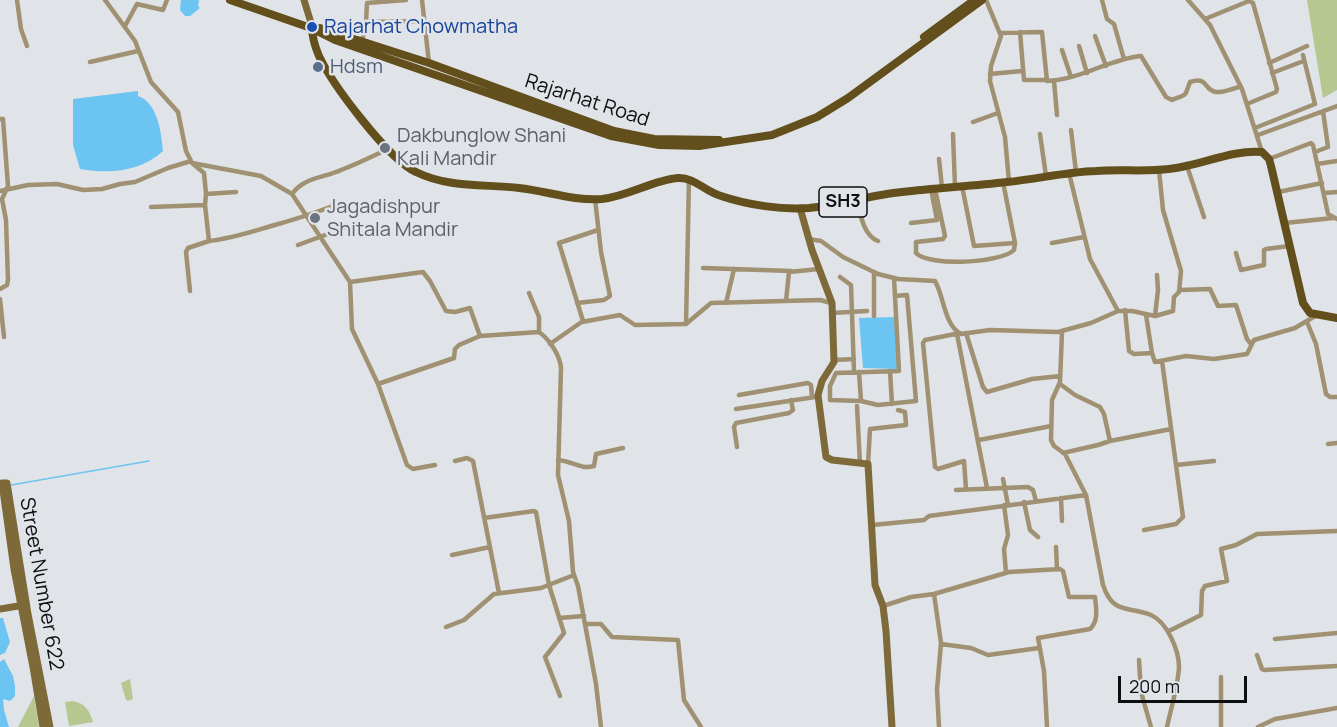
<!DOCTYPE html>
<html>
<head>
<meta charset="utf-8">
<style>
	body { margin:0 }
	#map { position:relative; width:1337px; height:727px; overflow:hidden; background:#e0e3e8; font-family:Manrope,sans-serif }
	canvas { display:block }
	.scale { position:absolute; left:1118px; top:676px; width:129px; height:27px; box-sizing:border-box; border:3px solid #0d0e10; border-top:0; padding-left:8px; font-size:18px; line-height:21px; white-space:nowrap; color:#0d0e10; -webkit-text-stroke:4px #e0e3e8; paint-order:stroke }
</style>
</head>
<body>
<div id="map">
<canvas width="1337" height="727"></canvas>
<div class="scale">200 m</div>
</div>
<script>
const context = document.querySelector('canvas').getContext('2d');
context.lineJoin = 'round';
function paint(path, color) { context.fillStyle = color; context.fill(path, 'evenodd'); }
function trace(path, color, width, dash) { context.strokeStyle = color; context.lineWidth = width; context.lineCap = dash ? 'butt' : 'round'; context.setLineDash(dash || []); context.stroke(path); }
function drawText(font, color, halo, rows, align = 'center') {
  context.font = font + ' Manrope,sans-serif'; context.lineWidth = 5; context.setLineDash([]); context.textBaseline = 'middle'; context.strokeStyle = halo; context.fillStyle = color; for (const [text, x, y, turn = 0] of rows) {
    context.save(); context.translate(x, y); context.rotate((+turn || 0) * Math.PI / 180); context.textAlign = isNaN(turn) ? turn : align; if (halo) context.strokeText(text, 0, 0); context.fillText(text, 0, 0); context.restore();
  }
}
const green = new Path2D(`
	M1307,0H1337V90L1323,98Z
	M130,679L133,699L128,701L126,700L121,683Z
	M34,696L39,727H18Z
	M73,701C86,704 89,710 93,722L69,726L65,702Z`);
const water = new Path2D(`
	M181,0H199L198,6L200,8L190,16H185L180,10Z
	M138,91V96C158,103 161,132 163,151C140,172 110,174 80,169L73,145V99Z
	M894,317L898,369L863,368L859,318Z
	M0,618H3L10,642L5,653L0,655Z
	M4,659L13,676L15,686V696L10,701L3,699L4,710L9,727H0V662Z`);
const stream = new Path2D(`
	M11,485L149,461`);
const street = new Path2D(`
	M17,0L21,29L27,46
	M105,0L135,41L151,82L178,112L186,151L192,163L204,173L206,194
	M422,0L429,63
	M986,0L1001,36L991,66L990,81L1005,137L1009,182
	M1102,0L1107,19L1114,24L1124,59
	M1188,0L1210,25L1242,89L1262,152
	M1205,19L1249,1L1253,3L1277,89L1276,92L1247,104
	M366,22L425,21
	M125,26L137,4L163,10L167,0
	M1020,32L1024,80H1047
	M1000,33L1042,32L1047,81C1080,80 1109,59 1141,56L1166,97L1172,100C1189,93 1184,97 1190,82C1209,76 1203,90 1216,92C1223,93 1233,88 1240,87
	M1095,36L1106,66
	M362,42L366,22L367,3L406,0
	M1079,46L1087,73
	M1062,50L1071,77
	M90,62L138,51
	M1269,63L1307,46
	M1272,73L1301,62
	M990,74L1022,71
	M1054,81L1057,115
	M0,119H3L8,186L2,199L6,220L8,280L7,285L0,289
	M973,122L998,113
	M1255,128L1315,104L1303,55
	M1071,130L1076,172
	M953,134L955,187
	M1040,134L1046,176
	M1258,135L1337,106
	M388,149C373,156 357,164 341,170C324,178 304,177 292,194L350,282L423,272L430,281L446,311L455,312L470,308L480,336L539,332C549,339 560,355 561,368L558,475L569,521L573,572L578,586L596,684L601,727
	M1315,152L1328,147L1323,111
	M939,159L942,188
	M1269,159L1311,143L1313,145L1328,214L1337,219
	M192,163L261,176L292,194
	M1317,164L1337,161
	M1187,166L1204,217
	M1069,173L1090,259L1118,311
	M962,186L974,246L1015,243
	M935,189L945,236L943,239L916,242V253C929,267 1001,263 1014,250L1015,243L1003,182
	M0,191L28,185L57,184L83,190L102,189L120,184L135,182L168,168L191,161
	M1278,192L1322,183
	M1324,193L1337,192
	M857,199C860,213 863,235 878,241
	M205,205L206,194L236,192
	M151,207L205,205L209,241L188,248L186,252L190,291
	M911,223L937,220L931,189
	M1285,223L1333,218
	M809,239L821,241L843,257L878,274L898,279L935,281C944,296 944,325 961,334L990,330L1058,332L1091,323L1118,311H1132L1155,316L1173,311L1174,297L1179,292L1181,271L1163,210L1159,170
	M209,241C229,239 248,233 268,227C292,220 311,215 335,205
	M1052,243L1084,237
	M298,245L344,228
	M1236,253L1241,270L1264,265V250L1266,249L1289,246
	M703,268L791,271
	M874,272V316
	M840,277L851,285L854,372
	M350,282L352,329L378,384L407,465L413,469L435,465
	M1180,290L1210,289L1218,306L1236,305L1247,339L1251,344
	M529,293L539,317V332
	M0,299L4,337
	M786,301L789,272L819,269
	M577,303L604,300L610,296L601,252L595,199
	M726,303L734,269
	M1125,310L1129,351L1134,354L1152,353
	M832,313L867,311
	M1146,315L1152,353L1155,362L1186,356L1214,359L1247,354L1254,340L1295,328L1317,315
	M1155,316L1158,290L1157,275
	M582,322L620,315L635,325L686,324L711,303L820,300L831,303
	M1307,322L1316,344L1326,394L1330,397H1337
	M686,324L689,179
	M1062,332L1060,382L1052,400L1051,440L1054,446L1065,454L1086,495L1103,585C1113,615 1128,606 1151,615C1167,622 1179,650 1179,667C1178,686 1171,708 1167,727
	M960,333L925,340L923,343L935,467L938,469L964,461L966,489
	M966,333L983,387L987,392L1032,379L1060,376
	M957,334L987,488
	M550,344L583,321L559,243L598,230
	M834,360L854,359
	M890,371L892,404
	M859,372L861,401L878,405L916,401L907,295L895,296
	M378,384L454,358L455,349L459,345L480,336
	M1060,384L1075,395L1100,407L1104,414L1110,441
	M739,395L808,383L811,385L812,397
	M861,401L830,400V386L836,373L899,371L894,278
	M857,406L860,464
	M736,409L815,397
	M979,440L1051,426
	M1328,444L1337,443
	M737,447L734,427L736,423L789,413L793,410L791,400
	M1063,453L1098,445L1110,441L1171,429
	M558,460C572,461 581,470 594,466L596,454L623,448
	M455,461L467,458L473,461L499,593
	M868,464L870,429L906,425L905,412L898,410
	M1176,465L1214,461
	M1003,479L1008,505
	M956,490L1028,487L1033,490L1036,501
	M1061,498L1062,521
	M1024,502L1030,530L1038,537
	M1004,505L1008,535L1004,549L1006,573
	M484,518L534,511L536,512L549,585L564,633L545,657L560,696
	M872,525L924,520L929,516L1086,495
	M1144,530L1176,524L1183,517L1162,361
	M1056,547L1057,569
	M452,555L490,547
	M934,594L941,643L937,690L939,727
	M883,606L911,597L934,594L1009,572L1060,569L1063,571L1069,597H1095C1096,608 1099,621 1090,629L1038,638L1044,671L1047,727
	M559,618L584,616
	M585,624H601L612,637L678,640L684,700L701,727
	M446,627L464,620L494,594L541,588L574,575
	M1169,631L1201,615L1202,591L1205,586L1227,581L1221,549L1236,545L1257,534L1337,531
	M1275,639L1337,633
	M941,644L971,648L988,655L1039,648
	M1257,655L1262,669L1264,670L1337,666
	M1139,660L1141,692L1151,727
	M1221,677V727
	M1258,727L1275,719L1337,708`);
const secondary = new Path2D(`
	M304,0L312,26
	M800,208L812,250L832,303L834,362L822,381L818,395L826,457L832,460L868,464L875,585L883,606L886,631L892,727
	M0,609L24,605
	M43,727L33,667L14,569L2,483H7L28,614L50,727`);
const primary = new Path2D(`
	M230,0L311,28L335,40L611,136L659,145L699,146L772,135L817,117L848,98L982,0
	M312,26C312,36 315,47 319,56C332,84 388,159 416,172C448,188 485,184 519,188C547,191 573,201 602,199C629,196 653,180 678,178C694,177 706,192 721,196C748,205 781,210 809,208C840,205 871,195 902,192C937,188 972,186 1007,182C1037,179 1066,172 1096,171C1120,169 1145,172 1169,169C1199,166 1233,149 1262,152L1269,159L1271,166L1303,303L1310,313L1337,318
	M320,28L429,63L614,131L654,139L719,140
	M924,37L973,1`);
const markers = [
	[312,27,6,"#1a4fb4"],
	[318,67,6,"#5c6f8a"],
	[385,148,6,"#6b7280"],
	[315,218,6,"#6b7280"]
];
const shields = [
	[843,202,48]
];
const shieldNames = [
	["SH3",843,202]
];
const transitNames = [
	["Rajarhat Chowmatha",324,27]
];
const serviceNames = [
	["Hdsm",330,67]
];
const streetNames = [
	["Rajarhat Road",587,101,18],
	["Street Number 622",41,584,80]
];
const worshipNames = [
	["Dakbunglow Shani",397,136],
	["Kali Mandir",397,159],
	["Jagadishpur",327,207],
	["Shitala Mandir",327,230]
];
paint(green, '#b6c790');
paint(water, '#6cc4f2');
trace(stream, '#6cc4f2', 1.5);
trace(street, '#9f9171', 4.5);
trace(secondary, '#7e6a38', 7);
trace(primary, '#634f1c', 8);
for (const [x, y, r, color] of markers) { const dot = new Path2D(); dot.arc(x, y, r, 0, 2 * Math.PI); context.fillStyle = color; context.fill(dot); trace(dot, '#e0e3e8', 2); }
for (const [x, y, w] of shields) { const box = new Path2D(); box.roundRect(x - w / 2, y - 15, w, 30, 4.5); context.fillStyle = '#e0e3e8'; context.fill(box); trace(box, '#0d0e10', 1.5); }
drawText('bold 18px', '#0d0e10', null, shieldNames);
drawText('20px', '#164399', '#e0e3e8', transitNames, 'left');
drawText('20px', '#4e5e75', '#e0e3e8', serviceNames, 'left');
drawText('20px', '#0d0e10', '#e0e3e8', streetNames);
drawText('20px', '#5b616d', '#e0e3e8', worshipNames, 'left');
</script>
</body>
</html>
